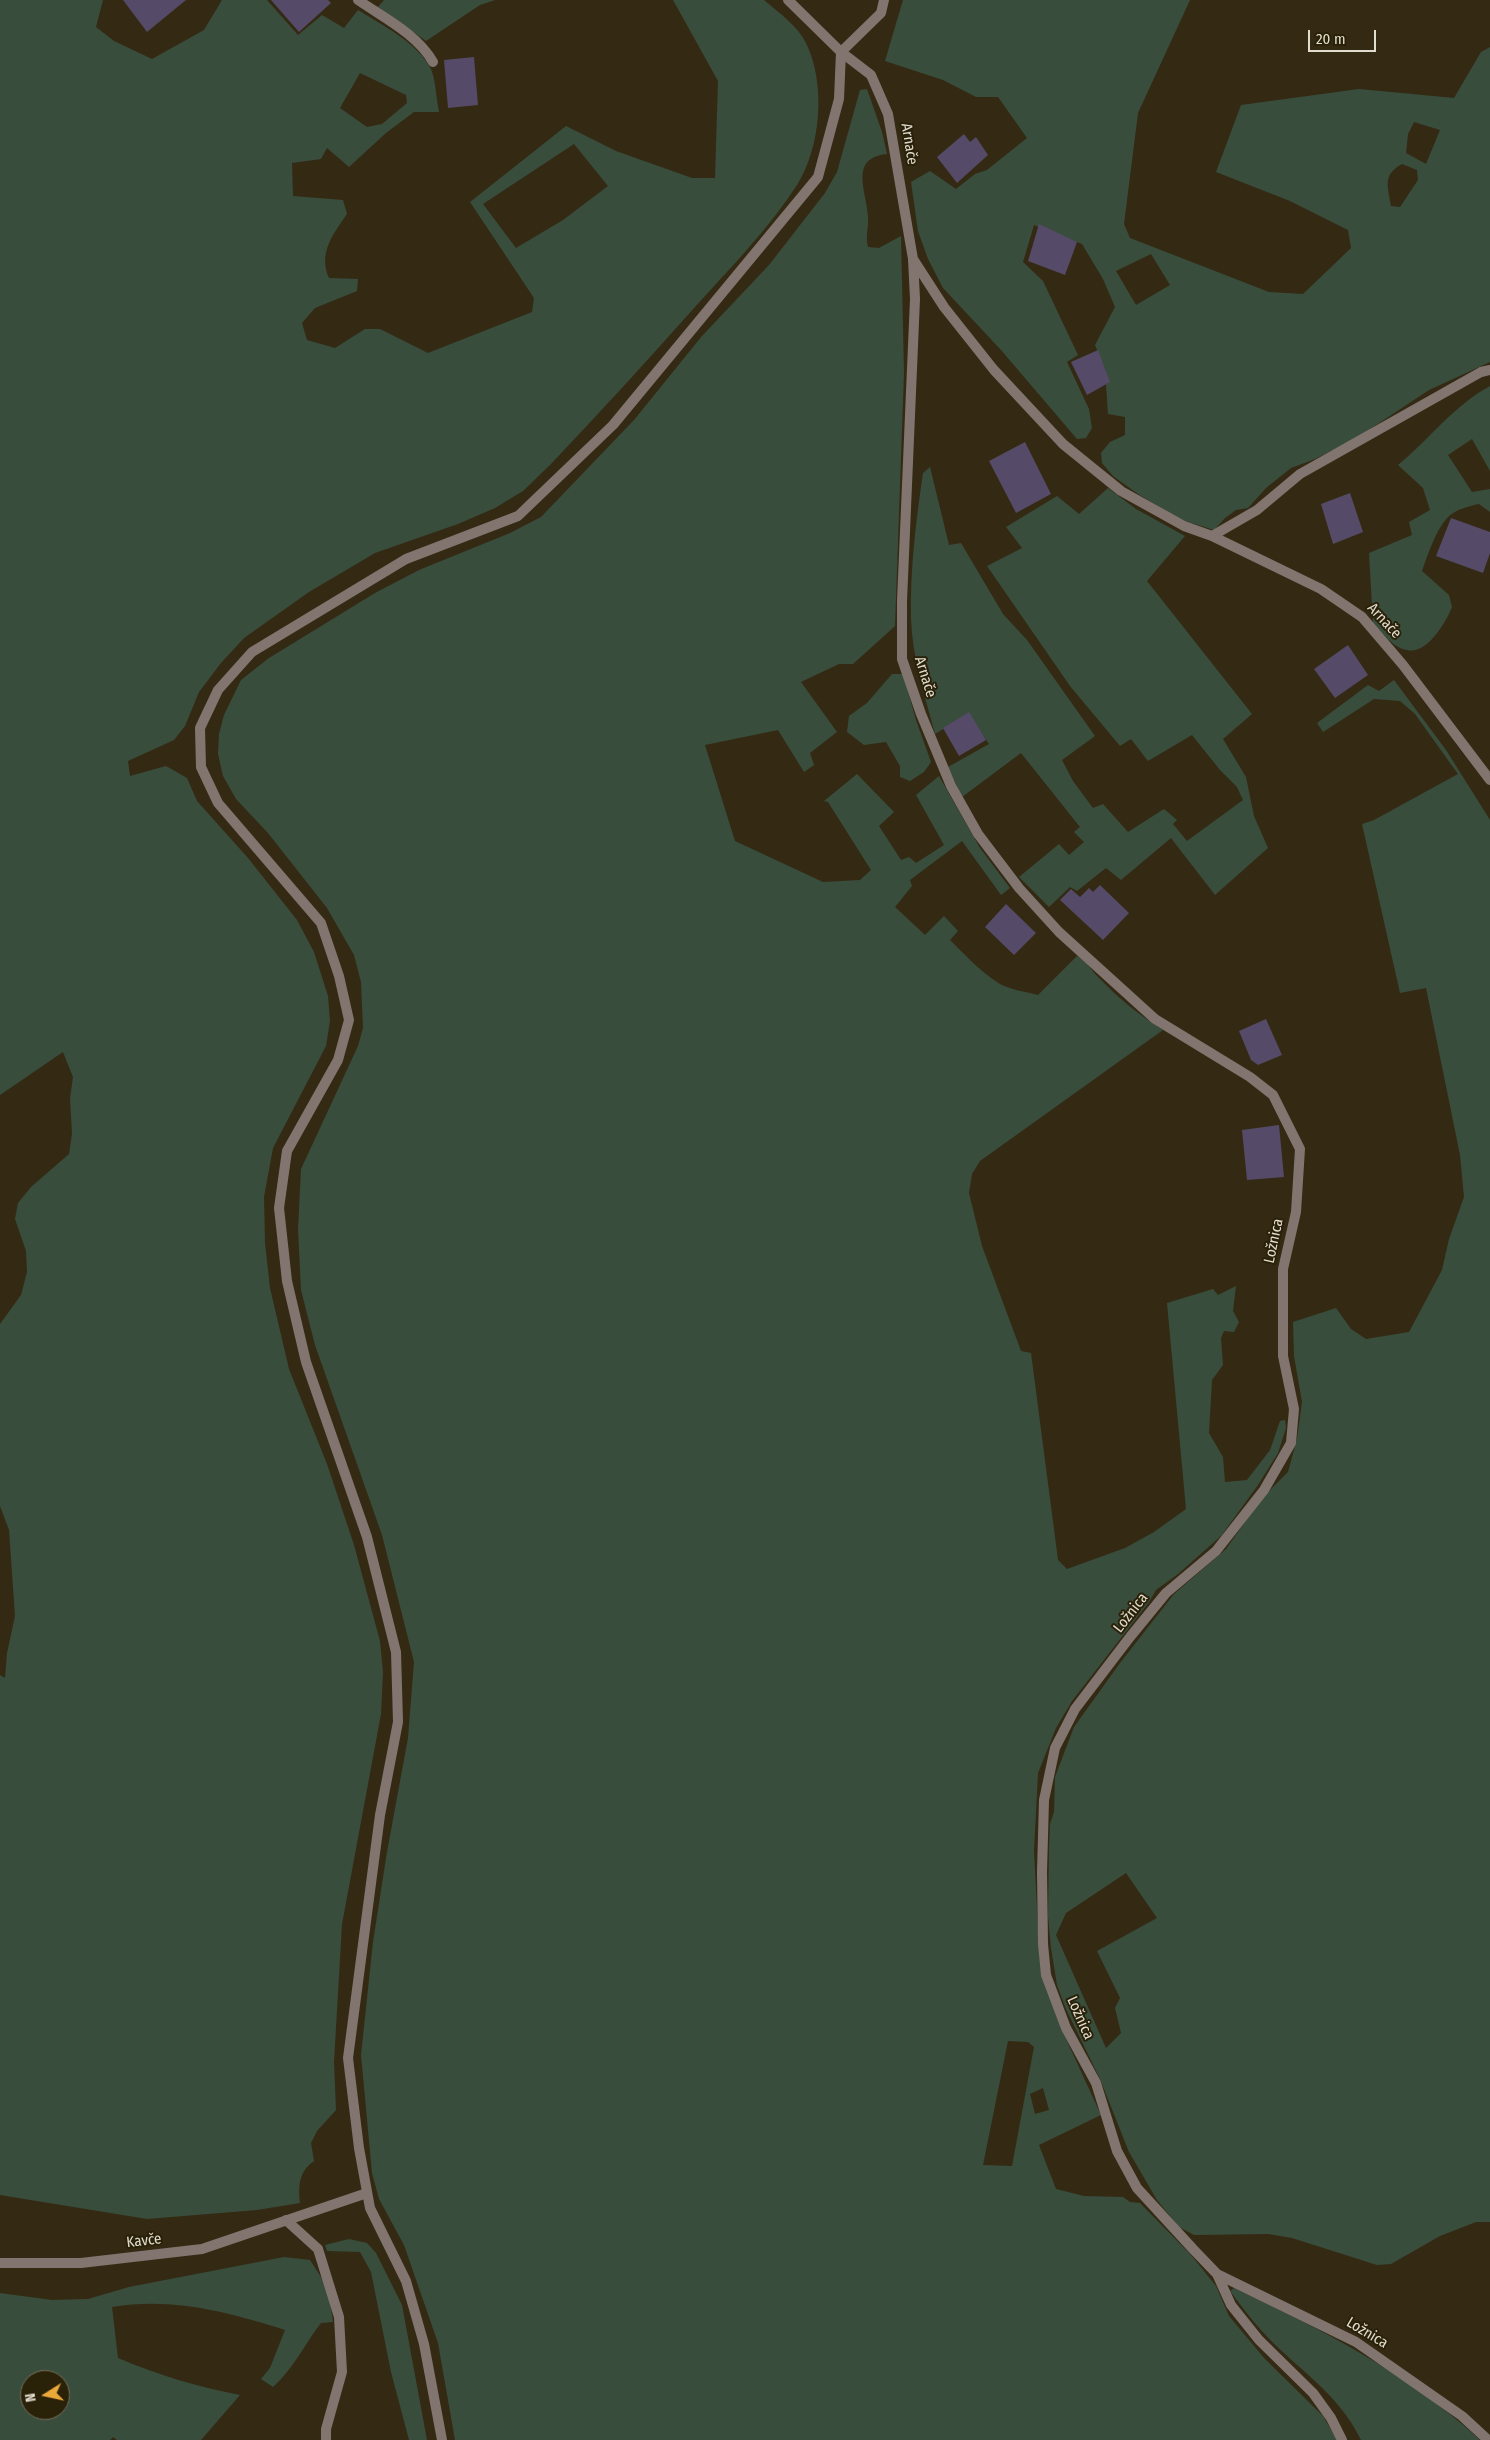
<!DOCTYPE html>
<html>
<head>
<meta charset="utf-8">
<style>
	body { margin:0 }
	#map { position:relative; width:1490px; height:2440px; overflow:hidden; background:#342a13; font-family:"Fira Sans Condensed",sans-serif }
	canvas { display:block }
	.north { position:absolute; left:20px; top:2370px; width:50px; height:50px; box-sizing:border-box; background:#2a2109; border:1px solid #746c58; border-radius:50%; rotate:260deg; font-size:14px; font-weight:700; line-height:20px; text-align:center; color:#e2dcce }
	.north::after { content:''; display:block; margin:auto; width:18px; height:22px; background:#eba93a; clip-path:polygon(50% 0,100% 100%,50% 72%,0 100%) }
	.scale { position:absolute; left:1308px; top:30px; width:68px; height:22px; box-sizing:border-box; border:2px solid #e2dcce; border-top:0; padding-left:6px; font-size:15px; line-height:18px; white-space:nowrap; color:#e2dcce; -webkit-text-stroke:4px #2a2109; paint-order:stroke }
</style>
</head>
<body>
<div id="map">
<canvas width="1490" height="2440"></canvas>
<div class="north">N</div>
<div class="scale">20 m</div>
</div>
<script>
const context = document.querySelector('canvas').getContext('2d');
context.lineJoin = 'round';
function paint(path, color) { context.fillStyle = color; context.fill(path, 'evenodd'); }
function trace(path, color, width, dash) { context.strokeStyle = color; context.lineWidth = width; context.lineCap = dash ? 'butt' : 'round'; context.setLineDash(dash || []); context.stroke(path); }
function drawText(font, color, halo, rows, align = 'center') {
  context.font = font + ' "Fira Sans Condensed",sans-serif'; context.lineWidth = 4; context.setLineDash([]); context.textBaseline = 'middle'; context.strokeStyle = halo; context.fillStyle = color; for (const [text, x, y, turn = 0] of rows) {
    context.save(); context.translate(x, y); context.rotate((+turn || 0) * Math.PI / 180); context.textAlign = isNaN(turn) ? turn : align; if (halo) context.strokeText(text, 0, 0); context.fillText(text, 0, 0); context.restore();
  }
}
const green = new Path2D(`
	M0,0H103L96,27L114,41L152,59L204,30L222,0H267L298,35L322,15L344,28L358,10C382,25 418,43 431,69C436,81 436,99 439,112H414L386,133L349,167L327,148L321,159L292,163L293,196L343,200L347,214C333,234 318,253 329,278L358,279L357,291L315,308L302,323L307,340L335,348L365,329H380L428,353L532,312L534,298L470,202L566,126L616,151L692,178H715L718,81L673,0H764C779,13 797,25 806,43C826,84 821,147 797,185C768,230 730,268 695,307C648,360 600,412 551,464L523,491L495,508L458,524L375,553L309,592L244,638L221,663L199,692L185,726L174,740L128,761L130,776L166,766L187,778L197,801L248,858L297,920L314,952L328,996L330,1021L326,1046L273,1148L264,1197L265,1243L270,1288L289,1369L327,1464L354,1545L380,1641L383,1672L381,1714L342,1924L334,2062L336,2110L317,2131L311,2143L314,2161C299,2171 298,2186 300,2203L257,2210L147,2219L0,2195V1675L5,1678L7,1653L15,1616L9,1530L0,1506V1324L21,1295L27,1272L26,1251L15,1219L18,1203L31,1187L69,1154L72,1134L70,1098L73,1077L63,1052L0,1095ZM360,73L406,95L407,103L382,124L367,127L340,108ZM574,144L608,186L563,220L516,248L483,204Z
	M384,0H495L480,5L426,41L378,7Z
	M903,0H1190L1138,113L1124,224L1130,238L1269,292L1303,294L1351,248L1348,230L1290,201L1216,172L1241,105L1359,89L1454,98L1481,52L1490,47V362L1429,390L1355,439L1315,459L1291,468L1266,488L1248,508L1236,510L1225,518L1214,530L1179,519L1138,494L1113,476L1102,463L1101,453L1110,442L1125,435V417L1108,414L1105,369L1095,345L1115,307L1103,279L1082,244L1034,225L1023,262L1043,281L1078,355L1067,362L1089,409L1092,428L1086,438L1077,439L1001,350L943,288L928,259L918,231L911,182L930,171L956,189L975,174L987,170L1027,138L998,97H976L943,80L885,61ZM1414,122L1440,130L1426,164L1406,153L1408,134ZM1402,164L1417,170L1418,180L1400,207L1391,206C1388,186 1382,175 1402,164ZM1151,254L1170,285L1136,305L1116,271Z
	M867,89L882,132L887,154C848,158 867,192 868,216C869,227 865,235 868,247L879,248L901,236L904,373L895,626L853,664H839L801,682L837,732L810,753L814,765L804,772L778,730L705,745L735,841L823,882L860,880L871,870L828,802L824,801L857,774L894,812L879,826L901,860L909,857L916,863L944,845L916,795L939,776L980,848L1010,888L1001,895L962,841L910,880L912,886L895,907L925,935L944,916L958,931L950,940C966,956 982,973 1000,984C1011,990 1027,992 1038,995L1077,956C1087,961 1091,970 1099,978C1118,998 1139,1015 1163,1030L980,1161L972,1174L969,1193L982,1246L1021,1351L1031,1353L1058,1560L1067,1569L1125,1548L1154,1532L1186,1509L1167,1303L1213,1289L1218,1295L1236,1286L1233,1311L1239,1322L1234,1332L1224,1331L1221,1338L1223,1365L1212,1380L1209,1433L1223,1457L1225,1482L1247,1480L1270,1450L1280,1421L1285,1420L1286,1428L1278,1453L1258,1485L1221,1536L1178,1574L1156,1590L1149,1602L1072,1701L1056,1728L1038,1773L1034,1851L1039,1947L1061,2028L1101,2115L1039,2145L1056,2189L1084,2196L1123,2197L1130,2202L1140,2203L1191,2255L1216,2286L1229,2316L1265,2359L1323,2416L1337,2440H455L438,2343L404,2245L379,2199L372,2173L361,2055L373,1942L387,1852L408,1738L414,1662L382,1535L315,1345L301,1290L298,1229L301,1169L358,1046L363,1028L361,982L354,955L327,908L268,833L236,799L223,776L218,754L219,734L224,715L241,680L269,658L375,593L419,570L510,533L541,517L634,420L702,336L769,265L825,193L837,172L860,90ZM1008,2041L1028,2042L1034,2047L1012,2166L983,2165ZM1043,2088L1049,2110L1035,2114L1030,2094Z
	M1490,386V471L1472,439L1448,455L1472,492L1490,489V512L1479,504C1469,506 1454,510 1447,518C1435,532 1428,554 1422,571L1449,595L1452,607C1446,622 1427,655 1407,650C1393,648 1382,632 1373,623L1369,553L1412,535L1409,522L1430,510L1423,488L1398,465C1430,439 1453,406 1490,386Z
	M930,467L949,545L961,543L1003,614L1027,640L1095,736L1062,760L1073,781L1093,808L1103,804L1128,832L1164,809L1177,820L1173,824L1187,841L1243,800L1237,787L1220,770L1192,735L1148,761L1131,739L1120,746L1070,686L987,566L1022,548L1006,527L1057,496L1079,514L1108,488L1136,509L1185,536L1147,581L1252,714L1223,739L1246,777L1254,816L1268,848L1215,895L1171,838L1121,880L1106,868L1077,891L1070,887L1049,907L1019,877L1059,844L1069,855L1084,842L1074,832L1080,827L1021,753L962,797L948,767L989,744L968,714L935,734C925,696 912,657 911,618C910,569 916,521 923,473Z
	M892,674H903L916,720L931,762L924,772L910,781L900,777V766L886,742L864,745L847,732L849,716L867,703Z
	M1394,680L1446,750L1490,820V2222H1476L1440,2236L1391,2264L1377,2265L1292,2238L1268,2234L1194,2235L1179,2227L1157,2200L1129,2152L1100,2079L1066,2009L1057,1985L1051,1948L1048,1916L1049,1849L1050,1824L1054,1812L1055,1777L1074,1727L1120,1663L1174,1594L1226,1549L1262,1498L1288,1472L1297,1439L1302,1402L1294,1356L1293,1322L1336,1308L1351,1329L1366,1339L1409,1332L1442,1270L1449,1239L1464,1197L1460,1155L1426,988L1400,993L1362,824L1374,820L1458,774L1415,714L1400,701L1374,699L1323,732L1317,723L1368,685L1379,691ZM1126,1873L1157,1918L1097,1951L1120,1998L1115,2008L1121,2033L1106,2048L1056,1935L1066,1913Z
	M349,2239L367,2243L376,2253L402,2305L427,2440H409L391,2372L371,2272L360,2252L327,2251L325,2245Z
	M284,2257L310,2260L328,2288L333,2322L321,2323C304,2345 294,2368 273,2387L261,2379L270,2368L285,2330C228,2312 172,2297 112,2307L118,2358C158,2375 198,2387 240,2395L201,2440H117L113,2437L110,2440H0V2293L52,2300L88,2299L129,2287ZM30,2380H60V2410H30Z
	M1234,2288C1324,2331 1406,2372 1480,2440H1361C1338,2392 1295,2368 1261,2330C1250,2318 1240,2304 1230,2291Z`);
const building = new Path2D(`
	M123,0H186L147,32Z
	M271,0H328L331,3L299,32Z
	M474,57L478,105L448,108L444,60Z
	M964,134L970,142L976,137L988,155L957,183L937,157Z
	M1039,224L1077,242L1065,275L1028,261Z
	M1098,350L1110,382L1087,395L1071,362Z
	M1025,442L1051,494L1016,513L989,461Z
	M1350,493L1363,532L1333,544L1321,504Z
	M1451,518L1490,532V553L1483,573L1436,556Z
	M1348,645L1368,675L1335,698L1314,669Z
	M969,712L986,740L959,756L943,728Z
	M1100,885L1129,913L1103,940L1060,900L1071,889L1080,897L1089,888L1093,892Z
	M1006,904L1036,933L1014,955L985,927Z
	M1266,1019L1282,1055L1258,1065L1251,1060L1239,1031Z
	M1279,1125L1284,1177L1247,1180L1242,1130Z`);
const service = new Path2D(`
	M286,2220L318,2249L339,2317L342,2372L326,2429V2440`);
const minor = new Path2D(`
	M358,0C384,18 417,34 433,62
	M841,52L871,75L888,114L913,259L944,307L994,370L1063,444L1121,491L1184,526L1212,536L1321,589L1362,617L1403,665L1490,780
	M913,259L915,299L902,601V659L921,714L951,786L978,834L1019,888L1059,932L1155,1019L1250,1077L1273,1095L1300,1149L1296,1212L1283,1269V1356L1294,1409L1291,1443L1264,1490L1216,1551L1166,1593L1130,1637L1075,1709L1055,1748L1044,1800L1042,1872L1043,1944L1046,1975L1066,2028L1096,2083L1117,2151L1137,2188L1193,2249L1217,2274L1356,2342L1462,2416L1488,2440
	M1212,536L1257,510L1300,474L1481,372L1490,370
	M0,2263H81L202,2249L367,2193
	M1217,2274L1231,2305L1259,2340L1313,2393L1331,2418L1342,2440`);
const tertiary = new Path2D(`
	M788,0L841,52
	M442,2440L424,2344L406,2281L370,2208L359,2148L348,2058L380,1815L398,1722L396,1652L367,1537L306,1362L287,1281L279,1208L287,1151L338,1060L349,1020L339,976L321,923L218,803L201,767L200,728L218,690L252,652L406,559L518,516L613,425L818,177L839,99L841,52L881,13L884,0`);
const streetNames = [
	["Arnače",909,144,81],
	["Arnače",1384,621,47],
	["Arnače",925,677,73],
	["Ložnica",1274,1241,-78],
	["Ložnica",1131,1613,-52],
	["Ložnica",1080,2018,66],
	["Kavče",144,2241,-7],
	["Ložnica",1367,2333,31]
];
paint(green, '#394d3d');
paint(building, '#554a67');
trace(service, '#827570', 10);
trace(minor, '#827570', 10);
trace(tertiary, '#827570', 10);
drawText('15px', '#e2dcce', '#2a2109', streetNames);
</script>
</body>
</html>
